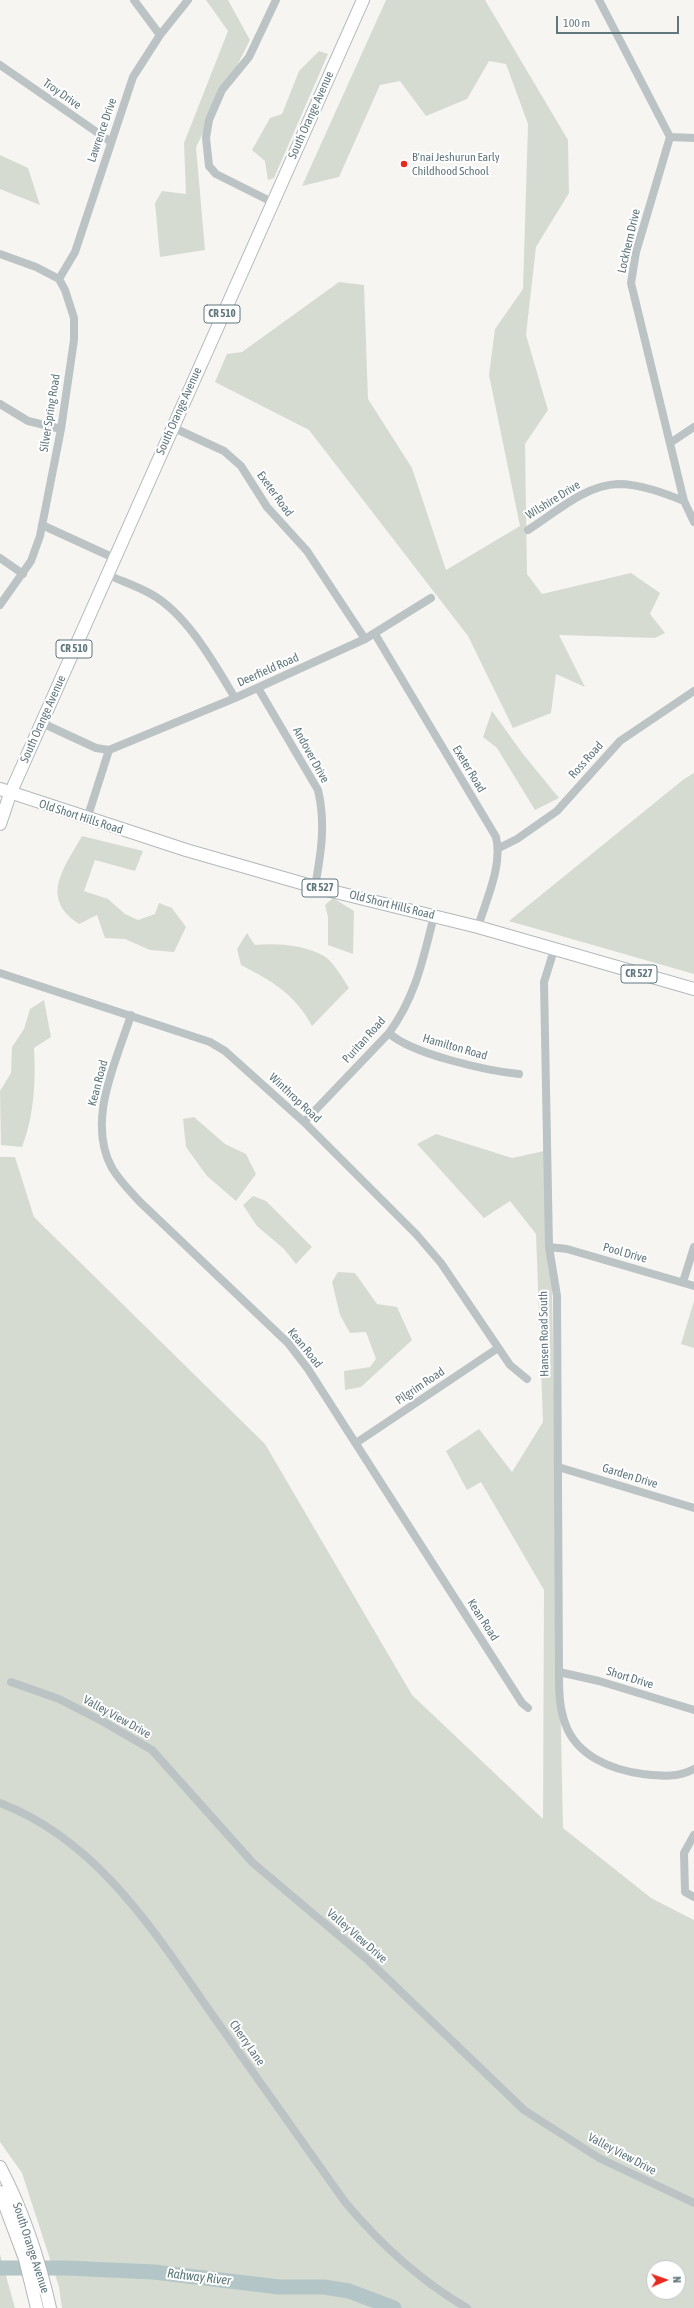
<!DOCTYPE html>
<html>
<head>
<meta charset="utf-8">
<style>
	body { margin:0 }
	#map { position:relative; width:694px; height:2308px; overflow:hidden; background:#f6f5f2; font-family:"Asap Condensed",sans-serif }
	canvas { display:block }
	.north { position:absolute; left:646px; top:2260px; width:40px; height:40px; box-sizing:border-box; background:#fff; border:1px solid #bfc9cb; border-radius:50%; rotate:88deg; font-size:11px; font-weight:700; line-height:16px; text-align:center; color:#60777e }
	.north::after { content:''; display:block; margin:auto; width:14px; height:18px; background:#e82920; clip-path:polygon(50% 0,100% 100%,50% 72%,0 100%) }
	.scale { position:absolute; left:556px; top:16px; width:123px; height:18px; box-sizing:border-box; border:2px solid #60777e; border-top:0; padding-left:5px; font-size:12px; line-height:14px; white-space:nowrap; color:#60777e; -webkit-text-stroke:3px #fff; paint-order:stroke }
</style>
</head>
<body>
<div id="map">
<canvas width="694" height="2308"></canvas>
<div class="north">N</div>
<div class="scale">100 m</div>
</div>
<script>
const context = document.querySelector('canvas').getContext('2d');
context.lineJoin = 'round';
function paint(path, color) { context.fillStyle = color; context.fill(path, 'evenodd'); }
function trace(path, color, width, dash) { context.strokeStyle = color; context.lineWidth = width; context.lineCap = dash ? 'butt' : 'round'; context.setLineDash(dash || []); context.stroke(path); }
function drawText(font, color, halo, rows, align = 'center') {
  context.font = font + ' "Asap Condensed",sans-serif'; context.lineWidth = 4; context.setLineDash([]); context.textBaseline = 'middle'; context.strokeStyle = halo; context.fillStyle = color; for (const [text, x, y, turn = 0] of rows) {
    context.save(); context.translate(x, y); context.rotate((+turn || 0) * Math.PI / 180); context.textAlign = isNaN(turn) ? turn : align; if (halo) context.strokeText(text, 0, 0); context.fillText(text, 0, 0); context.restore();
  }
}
const green = new Path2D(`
	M206,0H228L250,40L196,147L205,250L160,257L155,203L162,191L186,194L184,143L228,31Z
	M386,0H485L568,140L569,193L536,247L526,335L548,410L525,444L527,574L542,594L631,573L660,593L650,614L665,633L655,638L559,635L585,687L556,674L551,713L513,728L468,636L309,430L215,382L227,354L242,352L339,282L364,285L368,399L412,468L446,570L520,526L489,375L495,329L523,289L528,124L506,64L489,61L467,99L426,116L400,81L380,85L339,177L302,186Z
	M319,51L328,54L274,178L268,180L265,161L252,150L270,118L282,114L299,71Z
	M0,155L28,168L40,205L0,189Z
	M492,711L523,754L559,798L535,810L497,748L483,737Z
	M694,773V974L509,921L684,779Z
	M82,836L143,851L135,871L95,860L84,891L108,899L125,914L138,920L155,914L159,903L172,908L186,927L174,952L150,950L125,939L105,938L97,915L79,924C39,898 64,868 82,836Z
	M333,898L354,911L353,954L328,945V917L325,905Z
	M247,933L255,945C276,943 305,945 324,956C334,962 343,979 349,988L312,1026C294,993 273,982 241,965L237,949Z
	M44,1000L51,1037L34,1048C36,1080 34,1117 22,1147L1,1145L0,1091L11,1073L12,1047L24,1029L30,1009Z
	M194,1117L225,1144L246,1154L256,1174L236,1201L207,1176L186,1147L183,1119Z
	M436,1134L512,1158L549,1150L563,1828L651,1898L694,1920V2308H62L59,2287L22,2173L0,2142V1157H15L34,1217L265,1444L412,1695L543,1819L544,1590L481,1482L467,1490L446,1451L479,1429L512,1472L543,1422L536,1234L510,1201L484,1218L417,1144ZM654,2268H678V2292H654Z
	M253,1196L266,1201L312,1247L296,1264L284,1249L257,1226L243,1205Z
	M338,1272L355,1273L377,1304L397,1307L412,1340L361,1387L345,1390L344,1371L370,1367L376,1359L366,1332L350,1333L340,1315L332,1282Z
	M694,1301V1348L681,1344Z
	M0,2254L15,2308H0Z`);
const river = new Path2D(`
	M0,2268H67L154,2272L279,2287H324L349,2291L394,2308`);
const street = new Path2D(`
	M134,0L160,35
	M599,0L670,137L636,252L631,283L684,501
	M0,65L111,142
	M670,137L694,138
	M272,202L216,174L209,166L206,138L209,120L222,90L249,57L276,0
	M0,254L36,267L59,279L65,290L74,318V340L61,429L40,536L31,561L0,605
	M59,279L75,252L133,77L160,35L188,0
	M0,404L28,421L61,429
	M172,427L224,451L241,466L267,507L307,551L365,639
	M670,443L694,427
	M42,525L114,558
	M528,530C555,513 585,485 618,484C640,484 664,493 684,501L694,522
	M0,558L23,574
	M106,574C121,581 137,586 151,594C187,614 214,663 235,698
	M375,634L496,837C503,865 486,900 478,927
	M258,688L318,790C326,824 321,853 315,887
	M42,723L96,748L109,750L235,698L365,639L431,598
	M87,819L109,750
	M499,848L517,839L557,811L620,741L694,691
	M554,950L544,982L549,1247L557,1296L559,1672C559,1689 559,1707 565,1723C576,1756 612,1770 643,1774C662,1776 677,1778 694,1769
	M0,973L210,1042L225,1051L304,1122L416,1234L441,1263L510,1365L527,1379
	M131,1015C116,1062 86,1121 112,1168C119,1180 129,1190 139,1201L288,1343L308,1369L522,1703L528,1708
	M389,1033C411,1054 488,1071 519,1074
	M304,1122L389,1033C416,996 423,959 434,916
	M549,1247L567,1249L694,1286
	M683,1282L694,1247
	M356,1443L498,1348
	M558,1467L694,1508
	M559,1672L599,1681L694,1710
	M11,1682L59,1699L102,1721L152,1750L253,1863L369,1961L524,2110L599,2158L694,2203
	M0,1803C100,1841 157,1936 216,2020C259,2081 302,2142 345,2202C381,2245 419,2280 467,2308
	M694,1835L684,1853L685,1892L694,1897`);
const primary = new Path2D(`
	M0,789L186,850L315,887L478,927L694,989
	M0,824L10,794L363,0
	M0,2167C23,2211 39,2259 50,2308
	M0,2192L25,2259L37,2308`);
const markers = [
	[404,164,4,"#e82920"]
];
const shields = [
	[222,314,36],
	[74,649,36],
	[320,888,36],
	[639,974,36]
];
const shieldNames = [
	["CR 510",222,314],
	["CR 510",74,649],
	["CR 527",320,888],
	["CR 527",639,974]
];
const streetNames = [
	["Troy Drive",62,94,35],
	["South Orange Avenue",311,115,-66],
	["Lawrence Drive",102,130,-71],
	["Lockhern Drive",629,241,-77],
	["South Orange Avenue",179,411,-66],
	["Silver Spring Road",50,413,-81],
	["Exeter Road",275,494,54],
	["Wilshire Drive",553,500,-32],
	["Deerfield Road",268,670,-24],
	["South Orange Avenue",43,719,-66],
	["Andover Drive",311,755,61],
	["Ross Road",586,760,-48],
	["Exeter Road",469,769,59],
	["Old Short Hills Road",81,817,18],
	["Old Short Hills Road",392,905,14],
	["Puritan Road",364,1040,-48],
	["Hamilton Road",455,1047,16],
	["Kean Road",98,1083,-75],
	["Winthrop Road",295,1098,43],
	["Pool Drive",625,1253,16],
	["Hansen Road South",544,1334,-91],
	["Kean Road",305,1348,51],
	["Pilgrim Road",420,1386,-34],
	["Garden Drive",630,1476,17],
	["Kean Road",483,1620,57],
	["Short Drive",630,1678,17],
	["Valley View Drive",117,1717,29],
	["Valley View Drive",357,1936,41],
	["Cherry Lane",247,2043,55],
	["Valley View Drive",622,2154,28],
	["South Orange Avenue",31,2248,72]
];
const poiNames = [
	["B'nai Jeshurun Early",412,157],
	["Childhood School",412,171]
];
const waterNames = [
	["Rahway River",199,2277,7]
];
paint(green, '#d6dbd1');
trace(river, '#b3c5c6', 15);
trace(primary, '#b2b8bb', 14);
trace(street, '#bcc3c5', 8);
trace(primary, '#fff', 12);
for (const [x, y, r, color] of markers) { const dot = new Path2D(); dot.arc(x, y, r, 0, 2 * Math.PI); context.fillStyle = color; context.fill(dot); trace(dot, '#fff', 1.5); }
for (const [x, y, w] of shields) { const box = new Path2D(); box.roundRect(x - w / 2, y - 9, w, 18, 3); context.fillStyle = '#fff'; context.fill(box); trace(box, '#60777e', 1); }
drawText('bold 11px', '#60777e', null, shieldNames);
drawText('12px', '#60777e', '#fff', streetNames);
drawText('12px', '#60777e', '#fff', poiNames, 'left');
drawText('italic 13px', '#5a777a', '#fff', waterNames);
</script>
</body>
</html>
